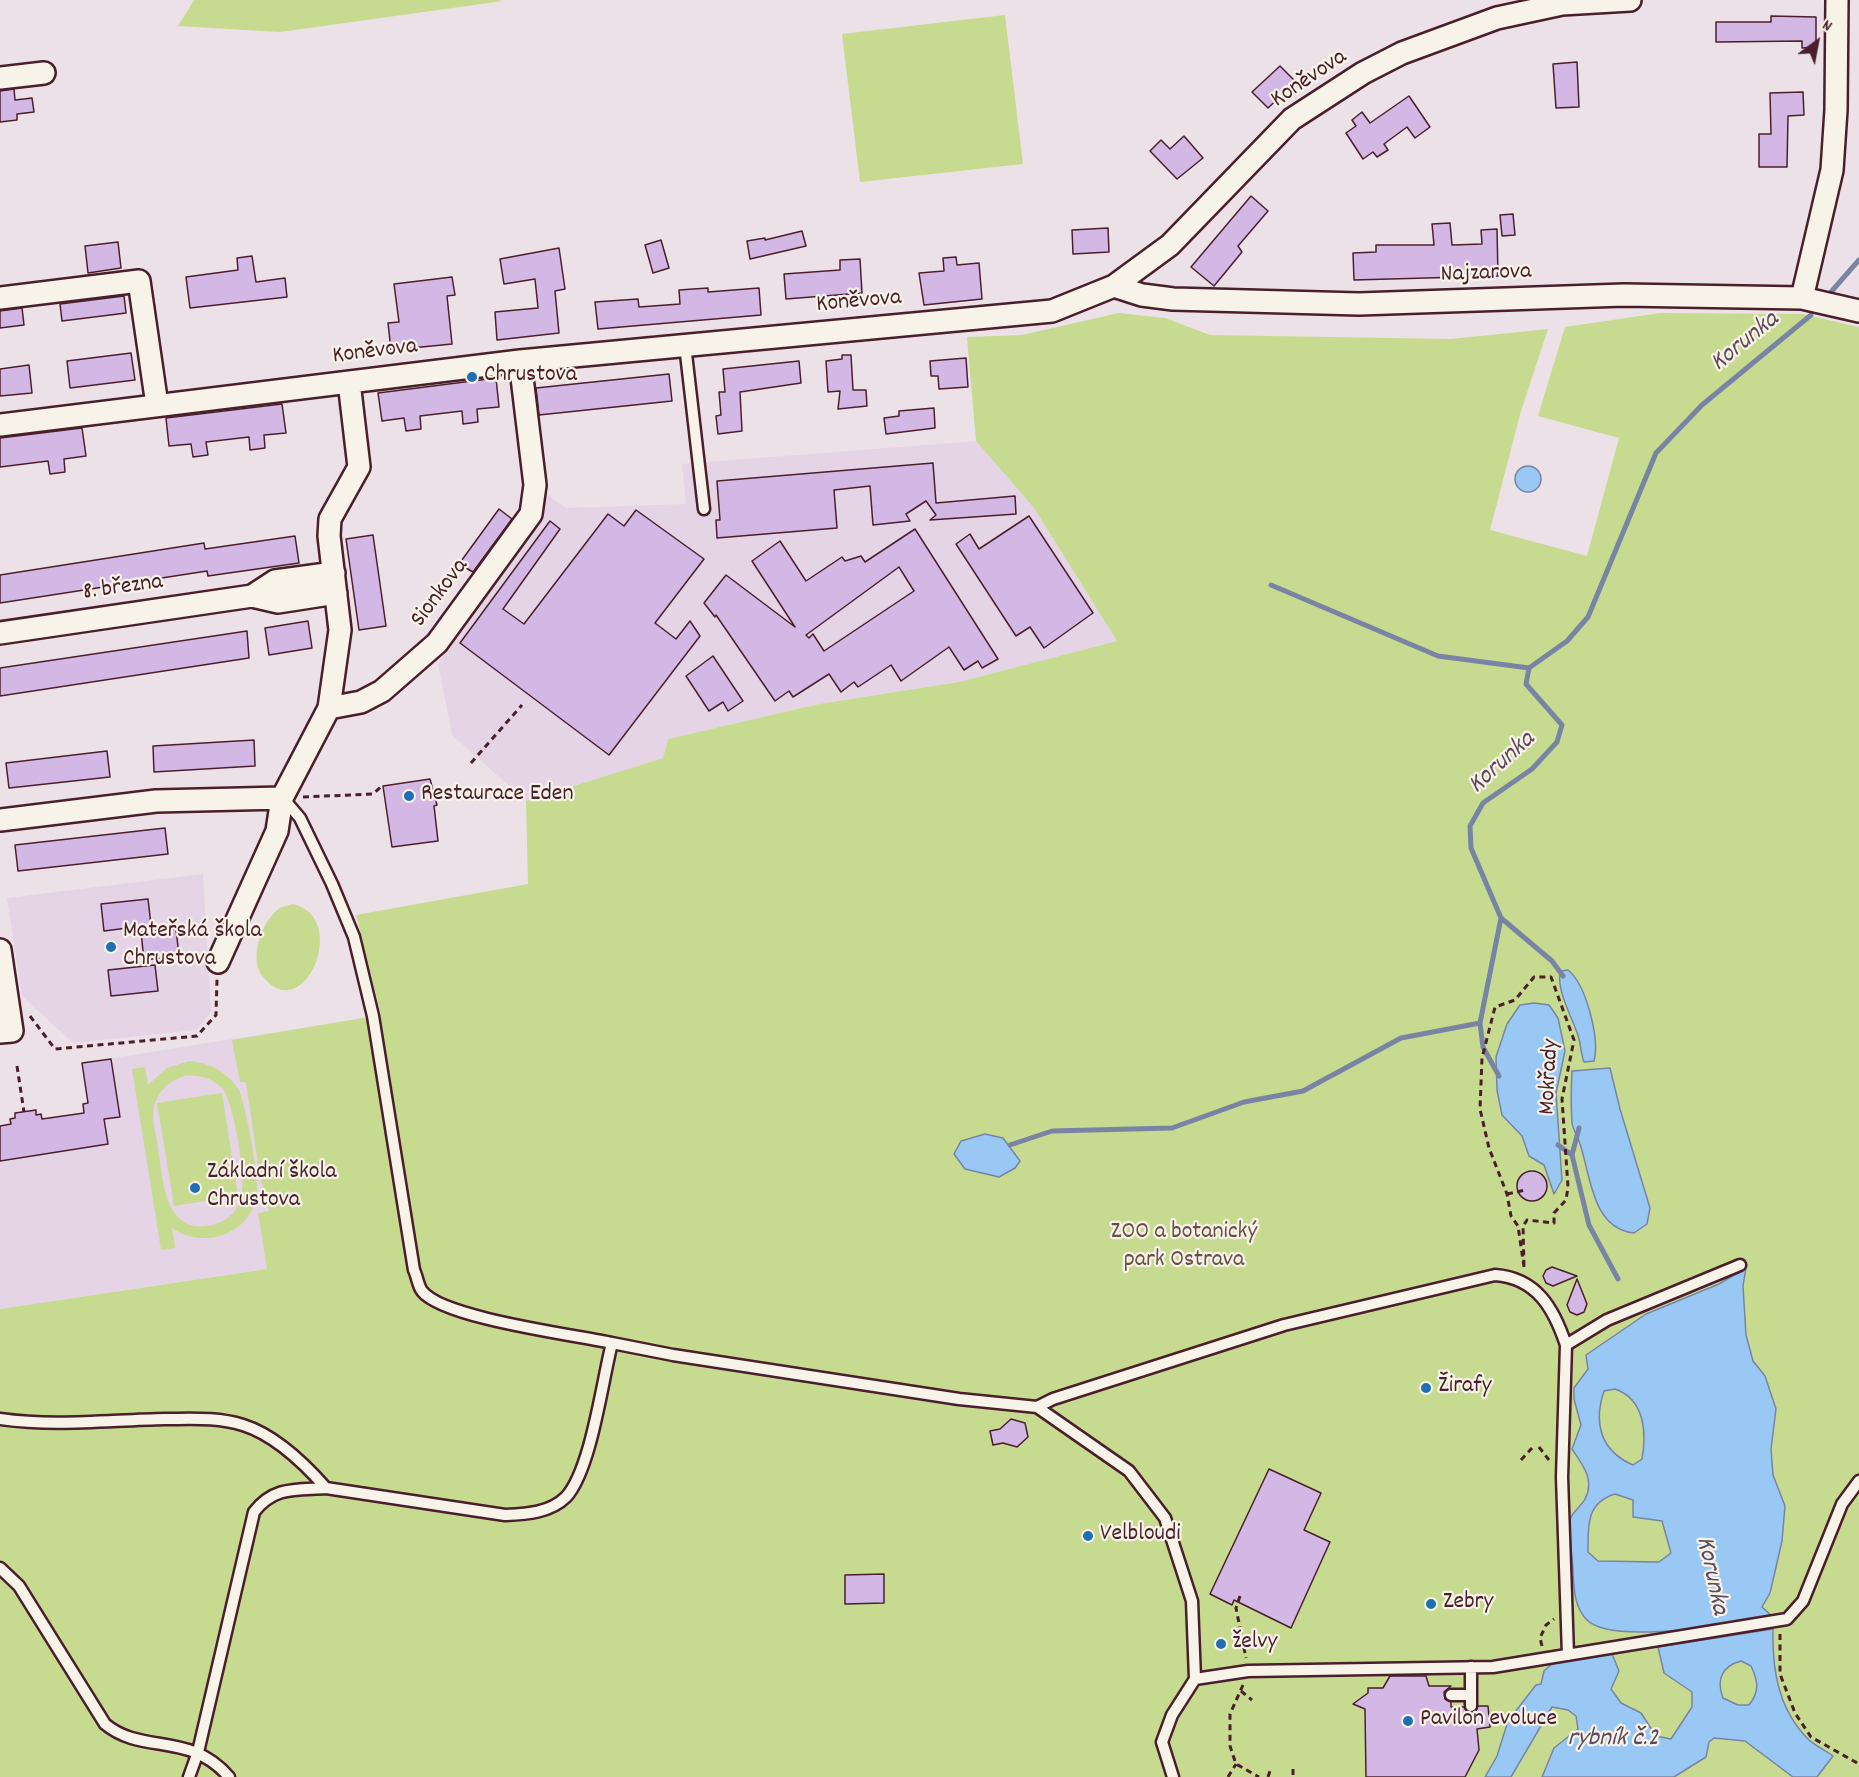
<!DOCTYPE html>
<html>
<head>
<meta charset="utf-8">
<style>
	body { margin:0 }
	#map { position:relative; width:1859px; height:1777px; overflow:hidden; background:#ece1e7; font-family:Dekko,sans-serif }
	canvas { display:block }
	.north { position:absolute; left:1787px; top:12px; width:60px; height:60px; -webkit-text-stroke:4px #f7f3e8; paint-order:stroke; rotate:32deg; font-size:16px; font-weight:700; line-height:24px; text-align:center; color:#4a1f2b }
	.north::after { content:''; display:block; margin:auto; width:21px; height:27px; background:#4a1f2b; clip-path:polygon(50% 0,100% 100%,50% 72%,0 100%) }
</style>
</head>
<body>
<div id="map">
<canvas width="1859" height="1777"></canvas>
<div class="north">N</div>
</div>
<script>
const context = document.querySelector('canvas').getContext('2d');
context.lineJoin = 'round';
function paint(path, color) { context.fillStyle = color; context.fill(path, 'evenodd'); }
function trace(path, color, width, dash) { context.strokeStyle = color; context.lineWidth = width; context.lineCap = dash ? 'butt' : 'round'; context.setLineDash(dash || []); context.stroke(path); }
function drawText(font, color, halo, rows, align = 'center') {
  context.font = font + ' Dekko,sans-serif'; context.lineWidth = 4.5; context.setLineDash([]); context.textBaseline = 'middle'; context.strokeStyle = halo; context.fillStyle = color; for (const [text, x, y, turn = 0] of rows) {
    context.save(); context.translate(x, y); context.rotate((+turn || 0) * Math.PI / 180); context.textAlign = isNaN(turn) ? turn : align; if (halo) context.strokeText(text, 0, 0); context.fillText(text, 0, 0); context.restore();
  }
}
const built = new Path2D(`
	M976,441L1034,508L1117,641L959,682L819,704L668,739L663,758L526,801L452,735L438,664L457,635L438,619L473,573L459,564L499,509L512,519L515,514L535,526L541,490L566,508L686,504L682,464Z
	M203,874L211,1012L196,1030L73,1043L22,996L7,898Z
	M365,1018L306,1263L0,1309V1126L11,1124L10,1119L15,1118V1113L36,1110V1115L41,1114L43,1119L84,1113L83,1104L88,1102L82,1063Z`);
const green = new Path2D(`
	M194,0H497L503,1L280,32L178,26Z
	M1005,15L1023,164L860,182L842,34Z
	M1119,313L1165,318L1210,335L1451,339L1548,329L1521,411L1490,530L1587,556L1619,438L1538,416L1565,327L1660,313L1802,314L1859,327V1777H0V1309L267,1269L258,1213L269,1211L260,1178L246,1082H240L232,1040L381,1015L356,915L528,884L526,801L663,758L668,739L819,704L959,682L1117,641L1034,508L976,441L967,337L1022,335Z
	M293,904C352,918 302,1032 261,974C249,956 263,919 280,908C284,906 289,905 293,904Z
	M189,1061C211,1063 227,1072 239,1090C246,1105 259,1178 257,1194C251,1235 203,1250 172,1228L175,1248L161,1250L132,1069L145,1067L148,1085L167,1068ZM184,1076C198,1074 212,1078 222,1088C234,1102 247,1181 241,1199C237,1212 226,1222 212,1225C164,1236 163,1179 158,1148C157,1136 151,1119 154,1107C157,1092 170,1080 184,1076Z
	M222,1093L238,1196L174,1206L157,1103Z`);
const water = new Path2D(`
	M1515 479a13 13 0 1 1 26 0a13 13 0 1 1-26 0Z
	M1568,970C1586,984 1600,1039 1594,1061L1584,1062C1581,1054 1581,1047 1579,1039C1575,1022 1554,988 1561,971Z
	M1534,1003L1549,1005L1558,1018L1565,1051L1556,1093L1562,1180L1554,1194L1544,1165L1529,1156L1522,1136L1502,1115L1497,1090L1496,1057L1507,1024L1520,1005Z
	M1610,1068L1620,1109L1650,1208L1647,1224L1634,1233C1592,1228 1591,1177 1580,1144C1578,1137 1573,1130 1572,1123C1571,1106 1571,1088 1572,1071Z
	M985,1134L1003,1138L1020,1161L1015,1168L999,1177L965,1169L954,1154L961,1141Z
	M1746,1268L1743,1286L1746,1335L1753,1361L1765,1376L1776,1409L1771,1449L1773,1475L1785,1506L1782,1541L1770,1593L1762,1607L1773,1617C1737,1622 1611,1647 1586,1619C1574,1606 1574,1588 1573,1572C1573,1560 1567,1527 1571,1517C1574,1511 1582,1505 1585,1499C1595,1480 1583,1465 1572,1449L1581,1425L1574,1399V1388L1588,1369L1586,1355L1646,1314L1719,1284ZM1615,1389C1644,1399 1647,1431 1642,1459L1633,1465C1601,1451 1593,1424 1604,1391ZM1615,1494L1633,1500V1517L1662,1521L1671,1553L1659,1562L1598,1561L1588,1552C1588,1526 1586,1503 1615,1494Z
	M1773,1629C1772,1669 1778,1707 1806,1737C1813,1745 1825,1750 1833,1756L1817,1777H1793L1745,1741L1714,1738L1709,1742L1706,1757L1674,1777H1542L1554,1748L1578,1729L1576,1716L1568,1710L1552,1707L1511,1777H1485L1497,1756L1508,1721L1536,1685L1541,1684L1544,1671L1553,1663L1612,1654L1619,1671L1611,1689L1621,1703L1641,1713L1656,1736L1671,1739L1692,1707V1692L1664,1673L1658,1647ZM1741,1661L1751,1666C1758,1681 1760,1691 1749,1705H1738L1723,1698C1716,1680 1722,1666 1741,1661Z`);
const stream = new Path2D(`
	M1831,292L1859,260
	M1271,585L1438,656L1529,668
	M1501,918L1552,961L1563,976
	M1499,1076L1483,1047L1480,1023L1501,918L1471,848L1470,826L1483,803L1532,769L1557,742L1562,725L1526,684L1529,668L1567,641L1588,617L1656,453L1702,405L1811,315
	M1010,1145L1052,1131L1172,1128L1244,1102L1303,1091L1401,1038L1480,1023
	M1558,1145L1572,1155L1589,1225L1618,1279
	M1572,1155L1579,1128`);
const building = new Path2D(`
	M1771,16L1816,17V47L1802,48V41L1716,42V22H1771Z
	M1577,62L1579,107L1556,108L1553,64Z
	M1280,66L1296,82L1268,108L1252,92Z
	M14,89L15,100L32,98L34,112L17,114V120L0,122V91Z
	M1803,92L1804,115L1788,116L1787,167H1759V134H1771L1770,93Z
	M1409,96L1430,127L1415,138L1407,127L1384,144L1388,150L1377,157L1373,152L1363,159L1346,133L1356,126L1352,120L1362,112L1370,123Z
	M1184,136L1203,158L1177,179L1150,151L1161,140L1170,149Z
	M1251,196L1268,211L1238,246L1242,252L1214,286L1191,267Z
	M1513,214L1515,235L1502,236L1500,215Z
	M1450,223L1452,245L1482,244L1481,230L1497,229L1498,276L1354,280L1353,253L1376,252V245H1434L1432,224Z
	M1108,228L1109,252L1073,254L1072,230Z
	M802,231L806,246L750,259L747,241L765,238V240Z
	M661,240L669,268L653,273L645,245Z
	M118,242L121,268L88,273L85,246Z
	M559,248L565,289L555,291L559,333L497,340L495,312L538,308L535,279L504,284L500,259Z
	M252,256L256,282L285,278L287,297L190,308L186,277L238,270L237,258Z
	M956,257L957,265L979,263L982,299L924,305L919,273L944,271L943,258Z
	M860,259L862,293L786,299L784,274L840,270V260Z
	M452,277L455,295L447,296L452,344L391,350L388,323L399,322L394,284Z
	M708,288V292L759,288L761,315L598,329L595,302L638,299L639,307L680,304L679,290Z
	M124,296L126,313L62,321L60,304Z
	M22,308L24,325L0,328V311Z
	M131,353L135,380L70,388L67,361Z
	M842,355H851L853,390H866L867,406L838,409L840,391L828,392L826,361L842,359Z
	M966,358L968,387L939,389L938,376H931L930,361Z
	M799,361L801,383L740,392L742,431L718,434L716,416L721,415L719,392H725L723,369Z
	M29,365L32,393L0,396V369Z
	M669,374L672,401L539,415L536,388Z
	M496,378L499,407L477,409L478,422L463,424L462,411L420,416L421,429L406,431L404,418L382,421L378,393Z
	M282,404L286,433L264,435L265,448L250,450L249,437L206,442L208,455L193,457L191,444L169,446L166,418Z
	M934,408L935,428L886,434L884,418L899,416V411Z
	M82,428L86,456L64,459L65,472L50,474L48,461L0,467V438Z
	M933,463L936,503L1015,496L1016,514L930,520L936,515L926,501L906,514L910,521L873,525L870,486L834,490L837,528L717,538L716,520H720L717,481Z
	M499,509L512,519L473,572L459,564Z
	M636,510L704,559L655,623L676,639L690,621L700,636L609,755L460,643L550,521L560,529L503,609L524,624L608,514L624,526Z
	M1029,516L1093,613L1044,648L1030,627L1016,636L956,544L970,534L979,549Z
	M915,529L998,659L982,668L978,661L964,670L949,647L901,681L891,665L858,687L854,682L841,692L829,674L793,697L789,691L775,701L716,615L715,617L704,603L726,575L795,627L752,561L780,541L806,581L842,557L845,561L861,556L865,562ZM899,567L914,591L824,651L813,634L809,638L806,635Z
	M373,535L386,626L359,630L346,539Z
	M295,536L299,563L208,576L207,571L0,603V575L204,543L205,549Z
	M308,621L312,648L269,655L265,628Z
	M247,631L249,658L0,696V668Z
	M713,656L743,701L728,711L723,702L709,711L686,676Z
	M254,740L255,766L154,772L153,746Z
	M107,751L110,777L9,788L6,763Z
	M430,779L437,805L434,806L438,841L392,847L383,786Z
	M165,828L168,854L18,871L15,845Z
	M148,899L151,925L104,931L101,904Z
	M176,929L179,956L144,960L141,932Z
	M155,965L158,991L111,996L108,970Z
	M111,1059L120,1117L104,1119L108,1144L0,1161V1126L11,1124L10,1119L15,1118V1113L36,1110V1115L41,1114L42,1119L84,1113L83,1104L88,1103L82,1063Z
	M1517 1186a15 15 0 1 1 30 0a15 15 0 1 1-30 0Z
	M1552,1267L1577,1276L1553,1286L1546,1283L1543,1276L1546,1270Z
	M1577,1279L1587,1304L1584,1312L1577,1315L1570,1312L1567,1305Z
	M1011,1419L1025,1423L1028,1437L1017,1447L1003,1443L993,1445L990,1431L1000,1429Z
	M1269,1469L1321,1493L1304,1530L1330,1542L1291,1628L1234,1600L1232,1605L1210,1594Z
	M884,1574V1603L845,1604V1575Z
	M1390,1676H1426L1429,1686H1451L1444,1692L1445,1699L1451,1702V1707H1464L1468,1713L1475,1712L1478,1706H1488L1490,1727L1477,1729L1479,1750L1465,1777H1366L1365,1709L1353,1704L1368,1693V1688H1383Z`);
const path = new Path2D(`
	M471,763L522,705
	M303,797L373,794L382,786
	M30,1016L55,1049L197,1036L216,1015L217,979
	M17,1066L24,1112
	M1507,1194L1525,1190
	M1524,1267L1518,1226L1511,1216L1507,1194L1489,1148L1480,1109L1482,1058L1495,1007L1515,1000L1534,977H1551L1574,1040L1562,1099L1568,1187L1566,1200L1554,1213V1223L1527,1220L1523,1226L1524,1268
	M1539,1447L1549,1460
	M1521,1460L1532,1448
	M1240,1596L1236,1608L1246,1658
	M1780,1634V1674L1795,1713L1811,1737L1859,1764
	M1542,1646L1540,1638L1546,1625L1554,1619
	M1243,1685L1230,1714V1746L1236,1764L1259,1777
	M1241,1691L1252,1700
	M1293,1769V1777
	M1228,1777L1236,1764
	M1268,1777L1271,1768`);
const service = new Path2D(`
	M685,345L704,509
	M283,798L300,818L332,884L354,937L373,1016L414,1270C417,1276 418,1286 422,1291C442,1318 575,1335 612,1343
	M1037,1407L1053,1399L1284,1325L1495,1275C1537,1278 1554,1309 1566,1345
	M0,1419C55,1427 110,1420 165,1419C191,1419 217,1417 243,1425C275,1435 304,1463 326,1488L505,1515C526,1514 550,1513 566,1497C591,1470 602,1382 612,1343L673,1355L959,1399L1037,1407L1129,1471L1165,1518L1192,1601L1195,1679L1172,1715L1162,1742L1173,1777
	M0,1568L19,1586L105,1724C142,1755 190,1731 229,1777
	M1568,1655L1562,1477L1566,1345L1607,1320L1740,1265
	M1471,1667V1706
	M1195,1679L1248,1671L1493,1667L1787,1619L1803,1601L1842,1504L1859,1481
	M1451,1695H1471
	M189,1777L198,1752L254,1512C274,1486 296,1490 326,1488`);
const minor = new Path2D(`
	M0,78L44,73
	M1114,286L1142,295L1173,299L1359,304L1624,295L1802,298L1859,311
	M0,298L139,281L157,405
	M1802,298L1832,170L1836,110L1837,0
	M0,425L520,361L1052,311L1114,286L1170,245L1292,119L1363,73L1402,53L1497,18L1562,4L1630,0
	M252,596L275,581L334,573
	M0,633L252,596L278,602L336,593
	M329,708L361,702L382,691L437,643L531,514L535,485L520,361
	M0,820L156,801L282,798
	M0,950L12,1031L0,1032
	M218,962L277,831L282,798L329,708L340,630L329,536L330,519L359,467L349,382`);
const markers = [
	[472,377,6,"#1f6fb2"],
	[409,796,6,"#1f6fb2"],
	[111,947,6,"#1f6fb2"],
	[195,1188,6,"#1f6fb2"],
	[1426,1388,6,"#1f6fb2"],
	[1088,1536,6,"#1f6fb2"],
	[1431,1604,6,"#1f6fb2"],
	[1221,1644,6,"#1f6fb2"],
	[1408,1721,6,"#1f6fb2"]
];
const streetNames = [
	["Koněvova",1310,80,-34],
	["Najzarova",1486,275,-2],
	["Koněvova",859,303,-5],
	["Koněvova",375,353,-7],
	["8. března",123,589,-8],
	["Sionkova",441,594,-53],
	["Mokřady",1551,1077,-87]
];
const poiNames = [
	["Chrustova",484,377],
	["Restaurace Eden",421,796],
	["Mateřská škola",123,933],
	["Chrustova",123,961],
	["Základní škola",207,1174],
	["Chrustova",207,1202],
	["Žirafy",1438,1388],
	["Velbloudi",1100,1536],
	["Zebry",1443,1604],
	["želvy",1233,1644],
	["Pavilon evoluce",1420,1721]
];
const parkNames = [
	["ZOO a botanický",1184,1234],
	["park Ostrava",1184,1262]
];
const waterNames = [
	["Korunka",1746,343,-39],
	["Korunka",1503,764,-42],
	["Korunka",1710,1576,78],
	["rybník č.2",1613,1740]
];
paint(built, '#e4d4e6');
paint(green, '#c7db90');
paint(water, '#99c8f4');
trace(water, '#7984a4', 1.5);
trace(stream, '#7984a4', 5);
paint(building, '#d3b7e5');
trace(building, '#4a1f2b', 1.5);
trace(service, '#4a1f2b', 15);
trace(minor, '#4a1f2b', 26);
trace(path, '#4a1f2b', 3, [6, 4.5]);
trace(service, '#f7f3e8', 10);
trace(minor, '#f7f3e8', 21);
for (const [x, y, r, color] of markers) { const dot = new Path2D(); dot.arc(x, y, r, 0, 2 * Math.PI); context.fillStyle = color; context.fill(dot); trace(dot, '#f7f3e8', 2); }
drawText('24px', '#4a1f2b', '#f7f3e8', streetNames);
drawText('24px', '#4a1f2b', '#f7f3e8', poiNames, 'left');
drawText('24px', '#694e44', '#f7f3e8', parkNames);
drawText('italic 26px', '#5e495d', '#f7f3e8', waterNames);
</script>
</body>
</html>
